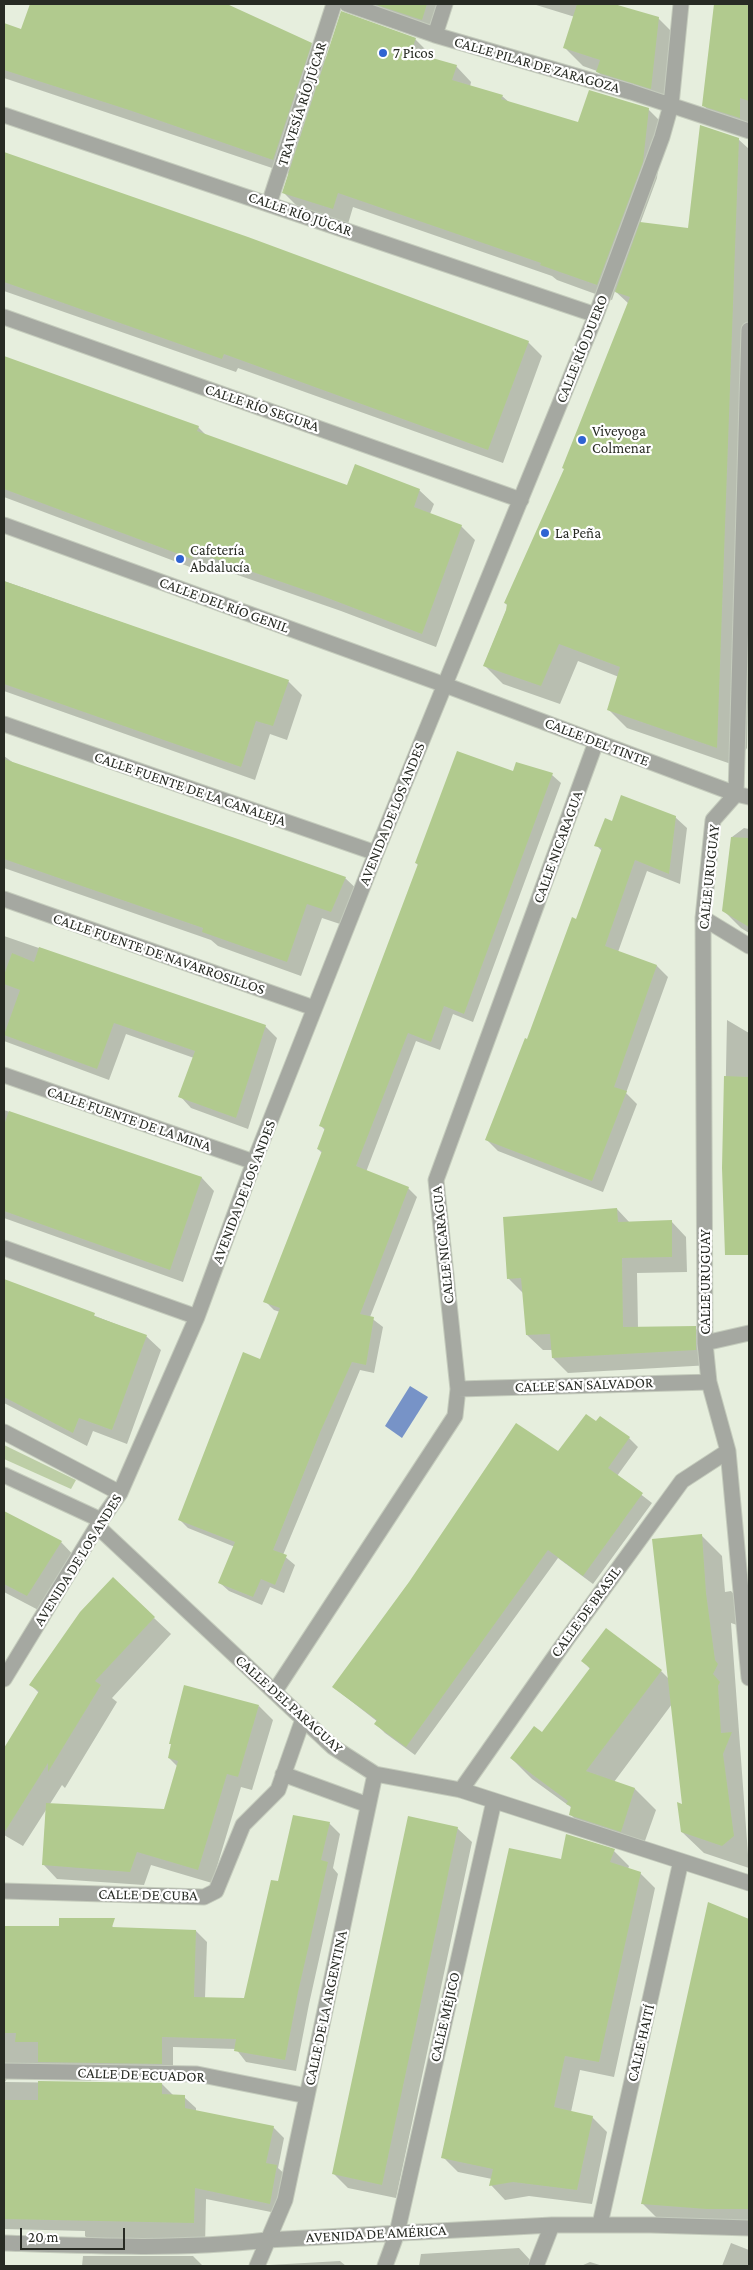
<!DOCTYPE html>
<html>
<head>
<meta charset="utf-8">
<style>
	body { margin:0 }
	#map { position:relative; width:753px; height:2270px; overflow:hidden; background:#e6eedd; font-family:"Crimson Pro",serif }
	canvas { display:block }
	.frame { position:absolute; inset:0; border:5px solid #282b24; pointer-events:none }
	.scale { position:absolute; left:20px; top:2228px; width:105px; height:22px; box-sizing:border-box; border:2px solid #282b24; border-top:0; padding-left:6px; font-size:15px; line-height:18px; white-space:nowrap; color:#282b24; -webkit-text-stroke:4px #fff; paint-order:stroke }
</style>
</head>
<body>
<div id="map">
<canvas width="753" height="2270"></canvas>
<div class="frame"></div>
<div class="scale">20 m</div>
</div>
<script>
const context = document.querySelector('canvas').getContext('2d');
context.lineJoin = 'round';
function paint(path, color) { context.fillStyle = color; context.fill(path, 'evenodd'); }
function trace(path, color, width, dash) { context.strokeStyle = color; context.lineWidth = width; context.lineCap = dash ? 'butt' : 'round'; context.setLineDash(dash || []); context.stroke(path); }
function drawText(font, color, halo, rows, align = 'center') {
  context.font = font + ' "Crimson Pro",serif'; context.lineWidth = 4.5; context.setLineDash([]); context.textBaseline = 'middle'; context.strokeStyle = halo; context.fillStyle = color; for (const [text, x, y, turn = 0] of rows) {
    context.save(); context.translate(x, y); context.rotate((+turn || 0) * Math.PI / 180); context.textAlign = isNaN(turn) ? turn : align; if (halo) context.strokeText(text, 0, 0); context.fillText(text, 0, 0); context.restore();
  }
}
const green = new Path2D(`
	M4,1445L76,1480L71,1489L4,1459Z`);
const water = new Path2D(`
	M410,1386L428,1397L402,1438L385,1426Z`);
const shadow = new Path2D(`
	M32,4H225L311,44L327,60L415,39L430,54L429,59L456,66L471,82L470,87L502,96L510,103L579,123L648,109L663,124L657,178L640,224L689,229L738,139L749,149V703L748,702L747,748L734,765L627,728L608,709L619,677L578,661L560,704L503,684L484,665L508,606L505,603L565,470L629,304L615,291L612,300L557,280L552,276L353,207L348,224L299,208L284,193L290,174L4,78V24L22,30Z
	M357,4H450L440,38Z
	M533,4H619L618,6L658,18L677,37L669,106L615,90L597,71L583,66L565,48L575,17Z
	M715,4H749V133L722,124L703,105Z
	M4,153L247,238L528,342L542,356L503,463L238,368L236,372L4,291Z
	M4,357L198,427L207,436L348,486L419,490L434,504L430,514L461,526L475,540L436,647L341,611L209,565L206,573L4,497Z
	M4,581L288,681L302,695L287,740L270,734L255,780L4,691Z
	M4,756L15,764L345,878L360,892L346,926L322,918L301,976L218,946L211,940L4,868Z
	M514,773L552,775L561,783L473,1022L453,1014L440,1050L416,1041L366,1172L408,1188L417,1197L370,1317L383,1327L374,1373L360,1370L283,1555L295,1565L284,1593L270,1587L262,1605L229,1591L220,1583L235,1547L188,1528L179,1519L261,1361L280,1312L274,1310L265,1301L322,1153L318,1149L326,1131L321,1126L419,866L416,863Z
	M675,817L687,828L680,884L647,871L618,952L657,966L668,977L626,1093L637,1104L603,1192L498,1151L487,1140L577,920L602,851L596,845L613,822Z
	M744,828L749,829V933L741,928L723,910L732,837Z
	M4,936L265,1026L277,1038L248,1129L191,1108L180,1096L194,1058L126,1034L109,1080L4,1041Z
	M727,1020L749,1033V1240L743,1236L724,1168Z
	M4,1110L202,1178L214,1191L183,1282L4,1218Z
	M617,1209L630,1223L671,1221L686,1237L687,1272L637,1273L638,1328H695L711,1343V1365L568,1373L553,1358L552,1350H543L527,1335L523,1293L508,1278Z
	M4,1280L146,1336L161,1350L127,1444L93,1431L87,1446L4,1403Z
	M629,1438L638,1447L617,1476L652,1503L593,1584L558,1558L415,1755L385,1733L376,1724L378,1722L333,1687L559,1453Z
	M4,1512L61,1542L79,1561L46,1614L4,1592Z
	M701,1535L722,1556L725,1592L731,1591L749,1610V1629L731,1623L749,1868L704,1853L682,1832L684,1805L672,1704L614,1782L635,1789L656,1810L641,1852L592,1836L571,1815L572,1808L532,1779L511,1758L542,1733L590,1669L583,1661L661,1671L669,1679Z
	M154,1618L171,1634L112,1698L117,1702L65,1788L62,1785L50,1804L165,1811L178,1767L169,1758L259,1706L273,1720L252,1790L241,1787L212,1883L151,1865L144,1885L57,1879L43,1864L46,1810L23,1846L4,1835V1750L39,1693L30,1684Z
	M329,1823L340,1834L333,1868L338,1874L309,2004L296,2071L246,2062L236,2049L173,2047V2075L10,2074L5,2082L162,2084L173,2095L184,2097L196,2108V2111L273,2127L284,2138L278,2168L288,2177L281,2214L206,2199L205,2247H96L85,2236V2231L4,2229V1926H112L115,1929L196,1931L207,1942L205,1998L245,2000L279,1883Z
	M457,1828L472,1842L396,2198L348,2188L333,2173Z
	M614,1851L629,1866L628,1869L640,1873L655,1888L614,2077L580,2070L571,2112L592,2117L607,2132L592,2204L529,2196L505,2200L491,2185L492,2179L458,2172L443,2157L562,1861Z
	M744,1919L749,1922V2228L663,2224L643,2204Z
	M731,2243L749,2250V2266H722Z
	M519,2248L531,2261L529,2266H419L421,2254Z
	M83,2256H193L203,2266H82Z
	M340,2261L346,2266H268L269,2265Z
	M590,2262L603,2266H581Z`);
const building = new Path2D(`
	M30,4H227L312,43L273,160L129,110L4,70V23L21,29Z
	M374,4H427L422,20Z
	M577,4H614L659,17L651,89L596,72L600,60L563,48Z
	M714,4H749V101L740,98V118L702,106Z
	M341,11L416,38L411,52L457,65L452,80L503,95L501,99L578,122L589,90L649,108L643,162L597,285L540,265L541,263L338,193L333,209L282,193Z
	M700,125L739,138L717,748L607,710L620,667L559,644L541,686L483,666L506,610L507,604L504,603L564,469L562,468L630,297L615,292L640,222L688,228Z
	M4,152L248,237L529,341L488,450L224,354L222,359L4,282Z
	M4,356L199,426L197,431L347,485L355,464L420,489L414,507L462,525L422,634L325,597L195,552L192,559L4,489Z
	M4,581L289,680L273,726L256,721L241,767L4,684Z
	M457,751L513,771L516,762L553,773L464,1014L444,1006L431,1042L408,1033L356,1166L409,1187L360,1314L374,1317L366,1365L352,1362L321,1430L273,1550L287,1555L275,1585L261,1579L253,1597L218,1583L235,1542L178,1520L243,1352L260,1359L280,1308L263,1302L322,1151L317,1149L325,1128L319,1126L418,864L415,863Z
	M4,759L235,838L346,877L331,912L307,904L287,962L202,932L203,928L4,859Z
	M621,795L676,816L669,874L635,860L605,946L657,965L614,1087L627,1091L592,1181L485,1140L525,1038L527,1039L572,917L576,919L602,848L594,846L605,818L612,821Z
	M731,837L749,838V927L722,911Z
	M39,947L266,1025L236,1118L178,1097L195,1051L114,1023L97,1069L4,1035L20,990L4,984V975L12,953L34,962Z
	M724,1076L749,1077V1255H725L722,1168Z
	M9,1111L202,1177L170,1270L4,1211V1125Z
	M617,1208L618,1222L672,1220V1257L622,1258L623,1327L696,1326V1350L552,1358L550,1334L526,1335L521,1278L507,1279L503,1217Z
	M4,1279L95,1313L94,1316L147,1335L112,1430L79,1418L73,1433L4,1397Z
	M586,1414L596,1421L600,1416L630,1437L608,1468L643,1493L583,1576L548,1550L406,1747L374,1724L377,1720L332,1687L409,1582L516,1423L558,1451Z
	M4,1511L62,1541L27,1596L4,1584Z
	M702,1534L706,1593L715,1660L718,1664L713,1674L720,1682L718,1686L721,1733L732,1732L723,1754L734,1836L722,1846L681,1832L677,1802L682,1804L652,1539Z
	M113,1577L155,1617L95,1681L101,1685L48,1772V1763L4,1833V1748L39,1691L29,1685L80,1612Z
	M606,1628L662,1670L586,1771L635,1788L621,1832L569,1815L571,1806L566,1804L568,1801L510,1758L534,1726L542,1732L590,1668L581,1661Z
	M184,1685L259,1705L238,1777L227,1774L198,1870L137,1852L130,1872L42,1865L46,1803L164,1809L178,1761L168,1758L171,1744H169Z
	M293,1815L330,1822L321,1860L328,1862L298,1992L285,2060L234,2051L236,2039L162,2037V2064L38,2062V2042H15L16,2033H4V1926H59V1918H115L112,1927L196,1930L194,1997L244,1998L271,1880L278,1881Z
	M408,1816L458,1827L382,2185L332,2174Z
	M566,1834L615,1849L610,1862L641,1872L599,2062L565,2056L554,2107L593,2116L577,2190L513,2182L489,2186L493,2169L441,2158L483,1964L509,1848L561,1859Z
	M708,1902L749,1919V2209H706L641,2204Z
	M38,2081L162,2083V2094L185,2095V2108L274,2126L266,2163L277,2165L270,2204L195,2188L194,2223L4,2219V2100H38Z`);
const minor = new Path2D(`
	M347,4L435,35L631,92L749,131
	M435,35L445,4
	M4,115L596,315
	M269,204L334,4
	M4,317L521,500
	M749,330L736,794L713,820L703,918L705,1343L709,1382L728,1451L749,1678
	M4,525L445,685L736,794L749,797
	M4,724L376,853
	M4,899L314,1008
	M703,918L749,946
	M4,1075L254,1162
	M4,1248L197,1317
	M705,1343L749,1333
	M458,1389L709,1382
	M4,1432L120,1493
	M4,1475L101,1520
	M97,1526L333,1747L375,1774L461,1790L749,1883
	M4,1679L101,1520L120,1493L197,1317L254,1162L376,853L596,315L662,137L671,105L681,4
	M275,1691L455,1416L458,1389L436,1180L596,742
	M283,1774L368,1805
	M461,1790L567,1639L682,1481L728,1451
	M4,1891L204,1897L216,1891L243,1825L278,1790L303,1719
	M4,2071L197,2074L307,2096
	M600,2224L681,1861
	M4,2243C92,2246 180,2250 267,2240L552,2225H651L749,2228
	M257,2266L285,2200L375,1774
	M385,2266L397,2233L494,1801
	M536,2266L552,2225`);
const markers = [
	[383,53,5,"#2f63d2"],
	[582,440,5,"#2f63d2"],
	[545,533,5,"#2f63d2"],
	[180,559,5,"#2f63d2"]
];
const poiNames = [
	["7 Picos",393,53],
	["Viveyoga",592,431],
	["Colmenar",592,448],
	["La Peña",555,533],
	["Cafetería",190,550],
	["Abdalucía",190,567]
];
const streetNames = [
	["CALLE PILAR DE ZARAGOZA",537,65,16],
	["TRAVESÍA RÍO JÚCAR",302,104,-72],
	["CALLE RÍO JÚCAR",300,214,19],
	["CALLE RÍO DUERO",582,349,-68],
	["CALLE RÍO SEGURA",262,408,19],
	["CALLE DEL RÍO GENIL",224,605,20],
	["CALLE DEL TINTE",597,742,21],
	["CALLE FUENTE DE LA CANALEJA",190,789,19],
	["AVENIDA DE LOS ANDES",392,814,-68],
	["CALLE NICARAGUA",558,847,-70],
	["CALLE URUGUAY",709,877,-84],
	["CALLE FUENTE DE NAVARROSILLOS",159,954,19],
	["CALLE FUENTE DE LA MINA",129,1119,19],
	["AVENIDA DE LOS ANDES",244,1192,-69],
	["CALLE NICARAGUA",443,1245,-96],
	["CALLE URUGUAY",705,1282,-90],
	["CALLE SAN SALVADOR",584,1385,-2],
	["AVENIDA DE LOS ANDES",78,1560,-58],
	["CALLE DE BRASIL",586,1612,-54],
	["CALLE DEL PARAGUAY",289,1704,42],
	["CALLE DE CUBA",148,1895,1],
	["CALLE DE LA ARGENTINA",326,2008,-78],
	["CALLE MÉJICO",445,2017,-77],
	["CALLE HAITÍ",641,2043,-77],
	["CALLE DE ECUADOR",141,2075,2],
	["AVENIDA DE AMÉRICA",376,2234,-3]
];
paint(green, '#bdcea6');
paint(water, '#7793c7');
paint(shadow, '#0003');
paint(building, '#b1ca8e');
trace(minor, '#c4cbbc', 17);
trace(minor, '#a5a8a1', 15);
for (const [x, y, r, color] of markers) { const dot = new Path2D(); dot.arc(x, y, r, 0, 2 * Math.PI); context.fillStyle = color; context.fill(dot); trace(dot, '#fff', 2); }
drawText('15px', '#282b24', '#fff', poiNames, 'left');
drawText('15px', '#282b24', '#fff', streetNames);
</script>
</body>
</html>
